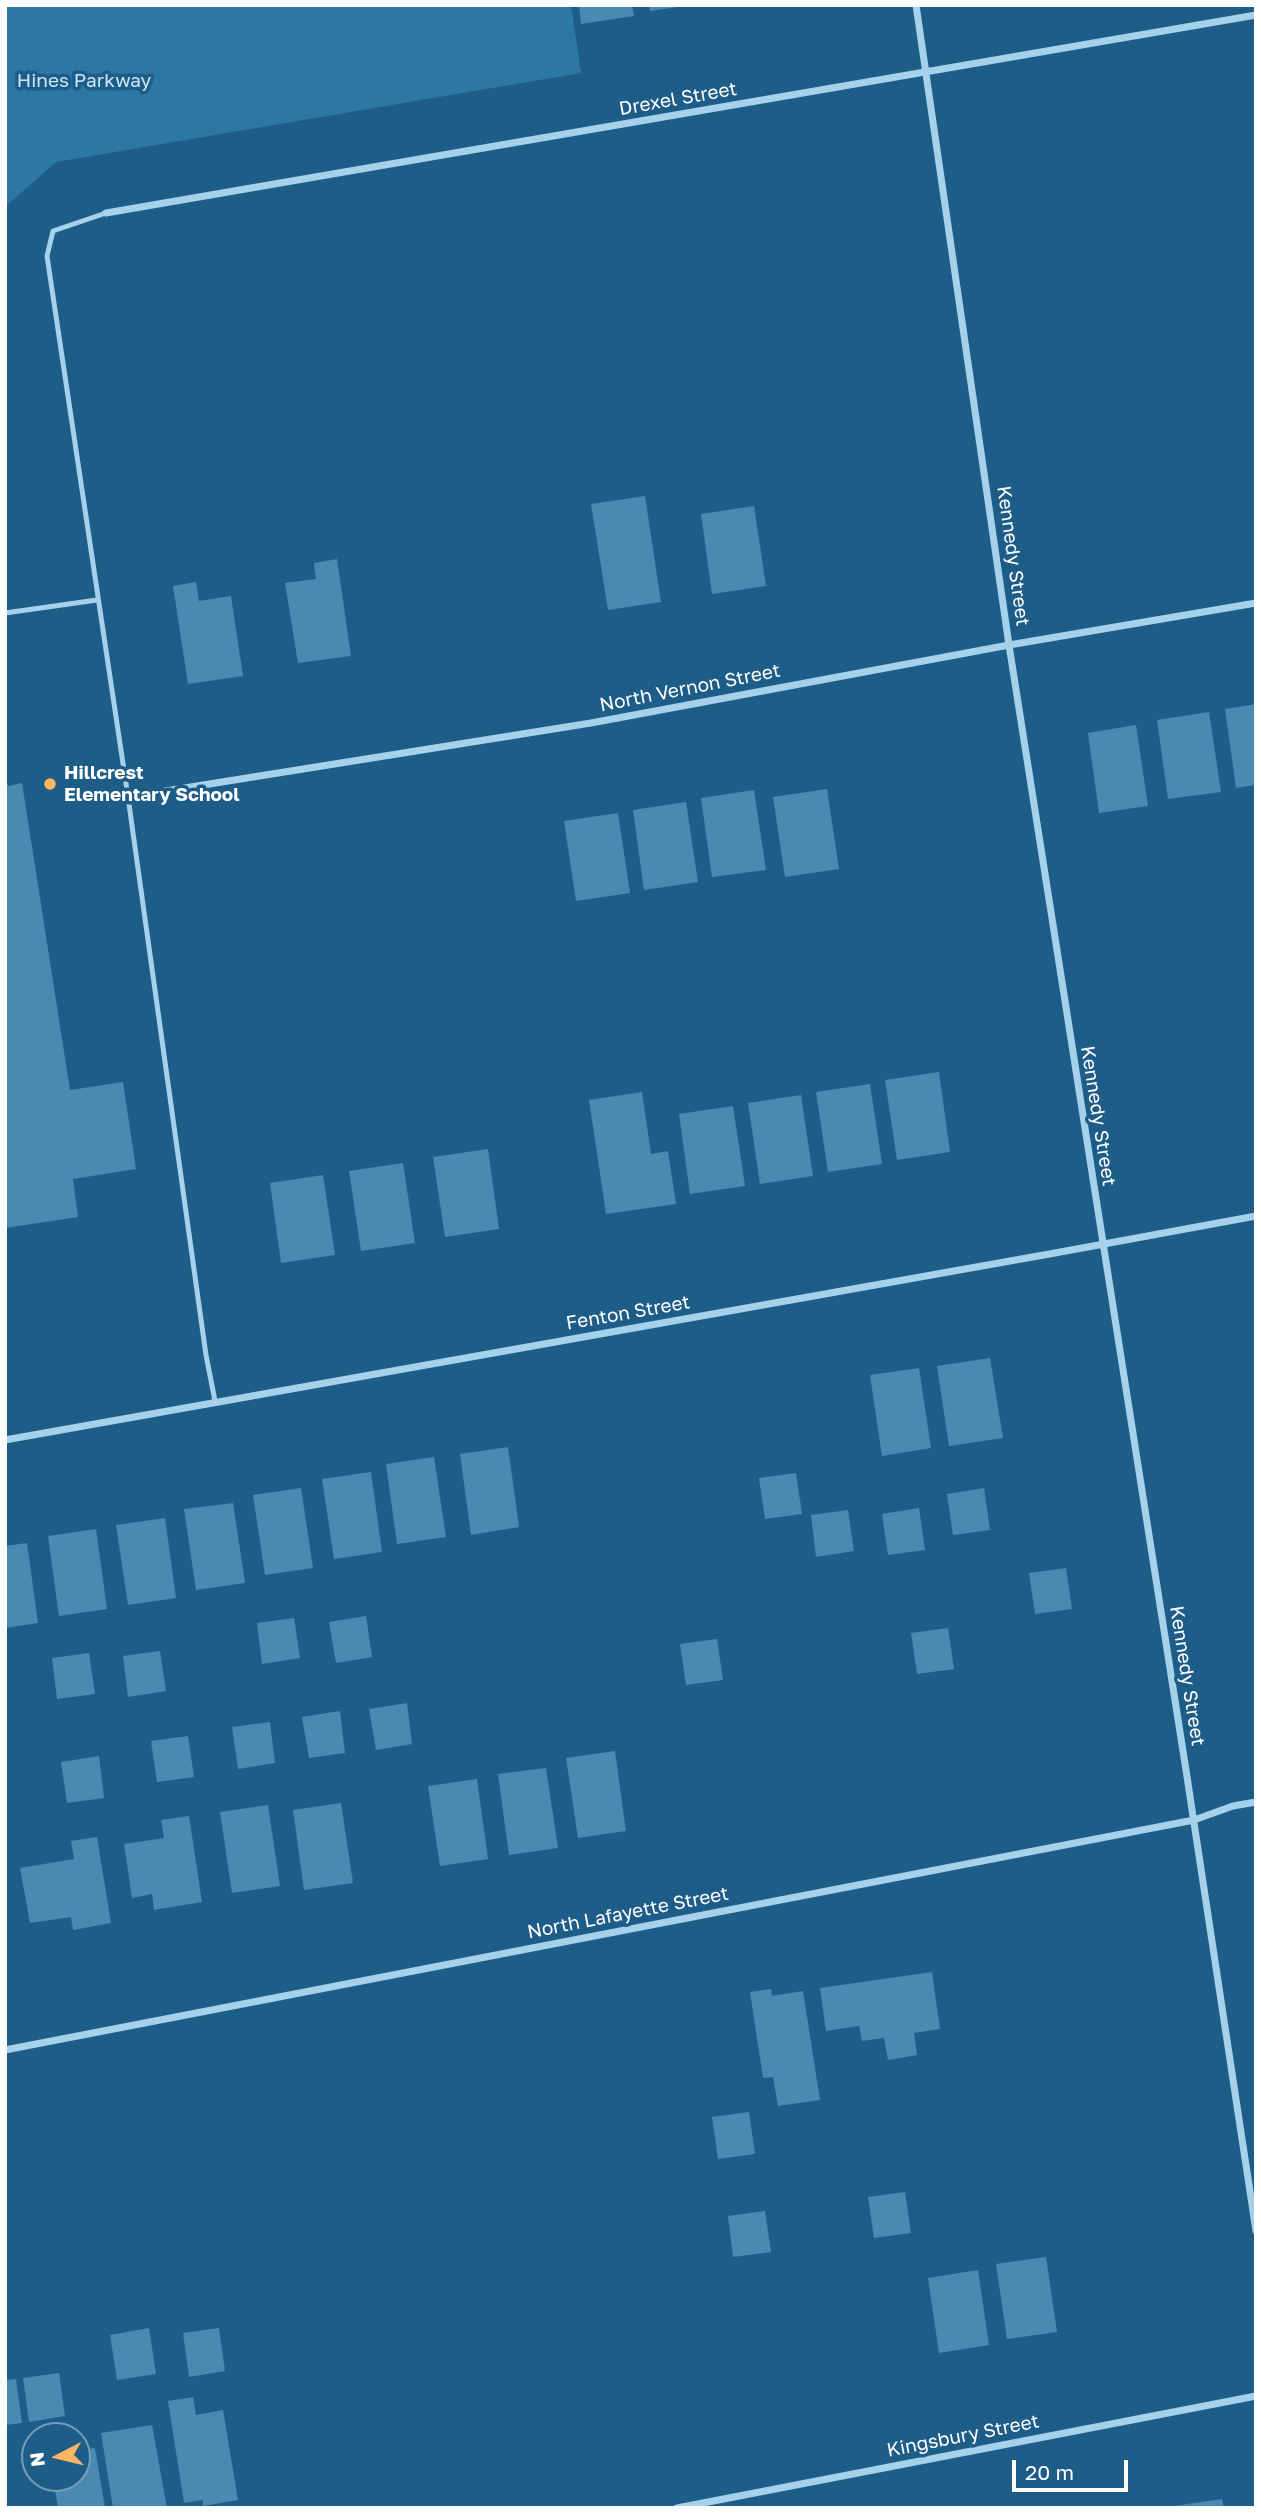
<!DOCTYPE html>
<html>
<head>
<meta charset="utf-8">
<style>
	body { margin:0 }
	#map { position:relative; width:1261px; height:2513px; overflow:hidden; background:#1d5d88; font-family:"Golos Text",sans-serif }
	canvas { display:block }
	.frame { position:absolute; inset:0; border:7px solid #fff; pointer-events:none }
	.north { position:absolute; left:21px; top:2422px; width:70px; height:70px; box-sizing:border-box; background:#1d5d88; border:2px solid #779eb8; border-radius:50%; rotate:263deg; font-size:19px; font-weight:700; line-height:28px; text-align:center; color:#fff }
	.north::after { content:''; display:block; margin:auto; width:24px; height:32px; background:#fcb664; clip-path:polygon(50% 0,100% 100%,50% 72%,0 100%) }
	.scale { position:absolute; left:1012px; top:2460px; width:116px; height:32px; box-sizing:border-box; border:4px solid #fff; border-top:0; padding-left:9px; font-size:21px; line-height:24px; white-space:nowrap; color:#fff; -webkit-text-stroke:5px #1d5d88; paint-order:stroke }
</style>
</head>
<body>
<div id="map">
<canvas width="1261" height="2513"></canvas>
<div class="frame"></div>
<div class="north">N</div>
<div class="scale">20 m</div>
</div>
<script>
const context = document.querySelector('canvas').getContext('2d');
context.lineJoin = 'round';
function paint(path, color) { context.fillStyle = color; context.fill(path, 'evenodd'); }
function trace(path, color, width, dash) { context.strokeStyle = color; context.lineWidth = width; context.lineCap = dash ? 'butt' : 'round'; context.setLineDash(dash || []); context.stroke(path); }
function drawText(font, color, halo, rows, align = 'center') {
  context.font = font + ' "Golos Text",sans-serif'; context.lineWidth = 7; context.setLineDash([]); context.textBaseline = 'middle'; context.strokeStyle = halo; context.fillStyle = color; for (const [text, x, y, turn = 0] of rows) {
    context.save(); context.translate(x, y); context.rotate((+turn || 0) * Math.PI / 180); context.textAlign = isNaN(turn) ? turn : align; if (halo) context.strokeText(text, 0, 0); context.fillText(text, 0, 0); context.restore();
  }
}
const green = new Path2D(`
	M5,5H571L581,73L56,162L5,207Z`);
const building = new Path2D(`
	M579,5H632L634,16L581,24Z
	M649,5H678V7L650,11Z
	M645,496L661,602L608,610L591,504Z
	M754,506L766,586L712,594L701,514Z
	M337,559L351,656L298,663L285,583L316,579L314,563Z
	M196,582L199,601L231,596L243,676L188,684L173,586Z
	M1256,704V785L1236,788L1225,709Z
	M1209,712L1221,792L1168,799L1157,720Z
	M1136,725L1148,806L1099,813L1088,733Z
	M5,776L8,786L22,783L70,1090L123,1082L136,1169L73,1179L78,1217L5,1228Z
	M827,789L839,869L785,877L773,797Z
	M754,790L766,870L712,877L701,798Z
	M686,802L698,882L644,890L633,810Z
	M618,813L630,893L576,901L564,821Z
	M939,1072L950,1152L897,1160L885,1080Z
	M870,1084L882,1164L828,1172L816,1092Z
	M642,1092L651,1154L668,1151L676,1204L606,1214L589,1100Z
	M801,1095L813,1176L760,1184L748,1103Z
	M733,1106L745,1186L690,1194L679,1114Z
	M488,1149L499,1229L445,1237L433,1157Z
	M403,1163L415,1243L361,1251L349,1171Z
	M323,1175L335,1255L281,1263L270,1183Z
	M990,1358L1003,1438L949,1446L937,1366Z
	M919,1368L931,1448L882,1456L870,1375Z
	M508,1447L519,1527L471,1535L460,1454Z
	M434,1457L446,1537L397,1544L386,1464Z
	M371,1472L382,1552L334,1559L322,1479Z
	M796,1473L802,1514L765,1519L759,1478Z
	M301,1488L313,1568L265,1575L253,1495Z
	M984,1488L990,1530L953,1535L947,1494Z
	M233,1503L245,1583L196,1590L184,1509Z
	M919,1508L925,1550L888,1555L882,1514Z
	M848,1510L854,1551L816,1557L811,1515Z
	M165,1518L176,1598L128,1605L116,1525Z
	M96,1529L107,1609L59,1616L48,1536Z
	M27,1543L38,1623L5,1628V1546Z
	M1066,1568L1072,1609L1035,1614L1029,1573Z
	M366,1616L372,1657L336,1663L329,1622Z
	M294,1618L300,1658L262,1664L257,1623Z
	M948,1628L954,1669L917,1674L911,1633Z
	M717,1639L723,1680L686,1685L680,1644Z
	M160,1651L166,1691L128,1697L123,1656Z
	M89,1653L95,1694L57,1699L52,1658Z
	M407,1703L412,1744L376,1750L369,1709Z
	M340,1711L345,1753L309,1758L302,1717Z
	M270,1722L275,1763L238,1769L232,1727Z
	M188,1736L194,1777L157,1782L151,1741Z
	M615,1751L626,1831L578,1838L566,1758Z
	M99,1756L104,1798L67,1803L61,1762Z
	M546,1768L558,1848L509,1855L498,1774Z
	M477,1779L488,1859L440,1866L428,1786Z
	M341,1803L353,1883L304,1890L293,1810Z
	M268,1805L280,1886L232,1893L220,1812Z
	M189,1816L202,1902L154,1910L152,1894L132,1898L124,1844L164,1838L161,1820Z
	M97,1837L111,1923L73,1930L71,1917L30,1923L20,1868L74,1859L71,1841Z
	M932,1972L940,2029L914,2033L917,2055L888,2060L884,2038L862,2041L859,2026L826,2031L820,1988Z
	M771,1989L772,1996L803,1991L820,2100L778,2106L773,2077L763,2078L750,1992Z
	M749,2112L755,2154L718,2159L712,2117Z
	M905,2192L911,2233L874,2238L868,2197Z
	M765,2211L771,2252L733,2257L728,2216Z
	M1046,2257L1057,2332L1007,2339L996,2264Z
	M978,2270L989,2345L939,2353L928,2278Z
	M149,2328L156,2374L117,2380L110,2335Z
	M219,2328L225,2371L189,2377L183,2333Z
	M59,2373L65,2416L29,2422L23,2378Z
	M16,2379L22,2423L5,2425V2380Z
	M193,2397L196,2415L223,2410L238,2500L203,2506V2500L184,2503L168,2401Z
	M152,2425L167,2508H113L101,2433Z
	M95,2448L105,2508H58L53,2478H77V2450Z
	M1222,2499L1224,2508H1173V2506Z`);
const service = new Path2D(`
	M106,213L53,231L47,256L128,797L206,1355L215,1401
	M5,613L97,600`);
const minor = new Path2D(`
	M916,5L1009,645L1186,1770L1256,2231
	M106,213L1256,15
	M128,797L591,723L1009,645L1256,603
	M5,1440L1055,1253L1256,1216
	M5,2050L1194,1820L1233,1806L1256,1802
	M677,2508L1256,2396`);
const markers = [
	[50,784,7,"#fcb664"]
];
const parkNames = [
	["Hines Parkway",84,81]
];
const streetNames = [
	["Drexel Street",678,99,-10],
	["Kennedy Street",1013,556,82],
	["North Vernon Street",690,688,-11],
	["Kennedy Street",1098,1116,81],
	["Fenton Street",628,1313,-10],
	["Kennedy Street",1187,1676,81],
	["North Lafayette Street",628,1913,-11],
	["Kingsbury Street",963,2436,-11]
];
const poiNames = [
	["Hillcrest",64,773],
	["Elementary School",64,795]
];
paint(green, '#2d77a4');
paint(building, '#4a8ab2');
trace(service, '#a6d1eb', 5);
trace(minor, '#a6d1eb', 7);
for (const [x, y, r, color] of markers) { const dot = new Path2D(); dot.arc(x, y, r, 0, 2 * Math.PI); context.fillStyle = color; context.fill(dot); trace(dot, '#1d5d88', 2.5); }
drawText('19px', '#cbe7f8', '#1d5d88', parkNames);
drawText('19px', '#fff', '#1d5d88', streetNames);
drawText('bold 19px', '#fff', '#1d5d88', poiNames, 'left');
</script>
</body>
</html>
